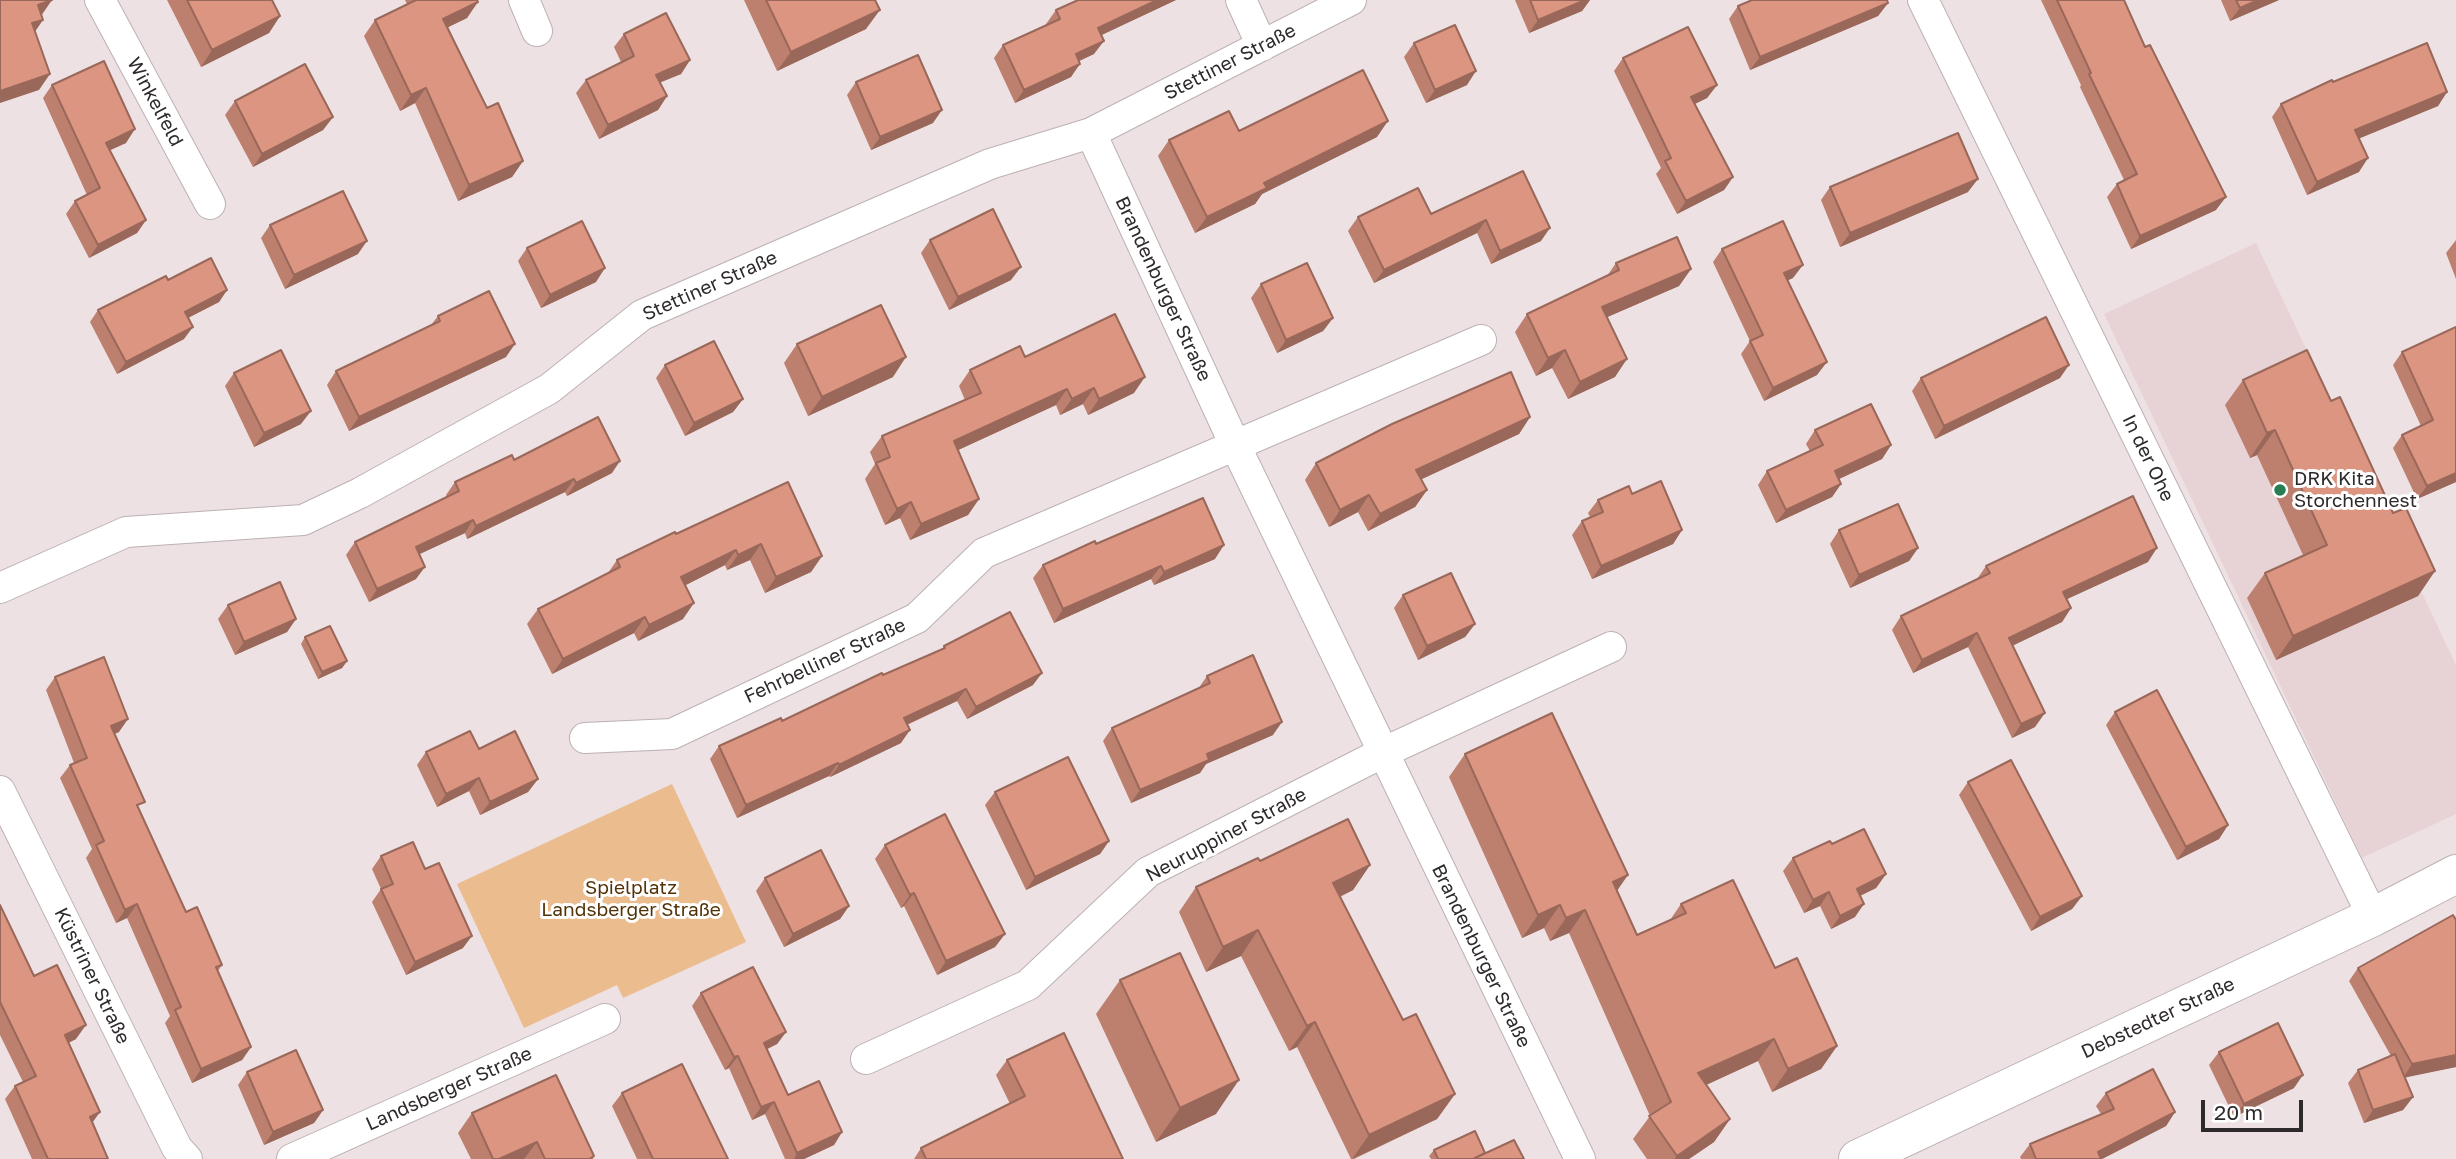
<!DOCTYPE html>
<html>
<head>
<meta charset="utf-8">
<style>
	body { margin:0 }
	#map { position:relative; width:2456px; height:1159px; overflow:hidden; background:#ede1e3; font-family:"Golos Text",sans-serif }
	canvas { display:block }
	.scale { position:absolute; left:2201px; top:1100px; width:102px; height:32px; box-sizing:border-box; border:4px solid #2e2a2b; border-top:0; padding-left:9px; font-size:21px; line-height:24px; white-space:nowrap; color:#2e2a2b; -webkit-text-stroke:5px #fff; paint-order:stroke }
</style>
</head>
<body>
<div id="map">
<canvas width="2456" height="1159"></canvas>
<div class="scale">20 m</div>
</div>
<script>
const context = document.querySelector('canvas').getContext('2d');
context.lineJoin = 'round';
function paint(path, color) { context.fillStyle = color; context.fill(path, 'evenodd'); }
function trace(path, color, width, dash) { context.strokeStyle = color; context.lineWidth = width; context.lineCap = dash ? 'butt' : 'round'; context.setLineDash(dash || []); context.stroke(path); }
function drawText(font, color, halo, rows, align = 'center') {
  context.font = font + ' "Golos Text",sans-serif'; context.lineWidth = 6; context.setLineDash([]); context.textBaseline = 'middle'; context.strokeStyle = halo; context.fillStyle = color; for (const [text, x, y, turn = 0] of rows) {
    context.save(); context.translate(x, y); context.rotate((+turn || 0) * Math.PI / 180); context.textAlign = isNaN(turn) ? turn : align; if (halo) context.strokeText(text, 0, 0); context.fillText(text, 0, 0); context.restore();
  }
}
const built = new Path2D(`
	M2256,243L2456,665V814L2362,858L2104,314Z`);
const green = new Path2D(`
	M672,784L746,942L623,998L617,985L524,1028L457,884Z`);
const street = new Path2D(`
	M100,0L210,204
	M524,0L537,31
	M1241,0L1262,46
	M1923,0L2373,917
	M1091,133L1235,445L1580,1159
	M0,588L126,532L303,520L360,493L549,389L642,315L990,164L1091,133L1351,0
	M585,738L672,734L917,618L984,553L1481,340
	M0,791L177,1148L187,1159
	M866,1059L1028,985L1148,872L1382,753L1611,647
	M292,1159L605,1019`);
const secondary = new Path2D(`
	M1858,1159L2373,917L2456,874`);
const wall = new Path2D(`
	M167,0H272L280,16L269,33L201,67Z
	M405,0H477L467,18L448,27L487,108L523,161L512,177L458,201L415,103L400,111L364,36L375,20L407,4Z
	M744,0H875L866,29L777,71Z
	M1078,0H1176L1101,35L1094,54L1079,61L1071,77L1015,103L994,58L1003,45L1047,25L1046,24L1056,10Z
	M1515,0H1590L1582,11L1529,33Z
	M2041,0H2124L2216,210L2131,249L2107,197L2117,184L2124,180L2080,87L2081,85Z
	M2221,0H2279L2230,21Z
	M1888,3L1878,16L1750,70L1729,19L1738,6Z
	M624,34L690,60L681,74L660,82L667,96L658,110L599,139L576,93L586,80L621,62L614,47Z
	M1414,43L1467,85L1426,103L1404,57Z
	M1623,58L1717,85L1707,98L1695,104L1733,177L1724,190L1677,214L1656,174L1661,168L1614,71Z
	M856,82L933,123L871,150L847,95Z
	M2333,82L2447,92L2438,106L2359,138V172L2307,195L2272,117L2281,104Z
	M52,85L126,143L110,150L146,220L137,233L89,258L66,214L75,201L87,195L43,98Z
	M235,101L333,117L323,130L253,167L225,115Z
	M1239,131L1377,137L1262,194L1255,204L1195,233L1158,156L1169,140Z
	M1523,171L1541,241L1491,264L1477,233L1374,283L1348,231L1358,217L1431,214Z
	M1830,187L1968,192L1840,247L1821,200Z
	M270,225L358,254L285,289L261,238Z
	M930,240L1011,280L949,310L921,253Z
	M2456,240V279L2446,253Z
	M527,248L596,282L541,308L518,261Z
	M1722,249L1793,278L1788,280L1817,375L1764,401L1741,354L1750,341L1713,262Z
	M1616,263L1691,269L1679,286L1607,317L1615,377L1568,399L1552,368L1536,376L1515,332L1527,314L1607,276Z
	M168,280L227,290L219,302L188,318L184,339L117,374L90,322L98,310Z
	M1261,284L1333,318L1323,331L1277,353L1251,298Z
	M438,316L506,357L349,431L327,385L336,371L431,325Z
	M2456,327V482L2417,499L2393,448L2402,435L2421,426L2393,365L2402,352Z
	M797,344L893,377L808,416L784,363Z
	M1025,357L1134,393L1088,415L1083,404L1060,415L1056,405L958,450L979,499L968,515L910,540L900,518L885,525L865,479L875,464L870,452L882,436L965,400L959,386L970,370Z
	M665,365L743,399L733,412L685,436L656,378Z
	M234,373L301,424L254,447L225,386Z
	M1921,378H2060L1935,439L1912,391Z
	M2243,380L2331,401L2393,513L2435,571L2418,596L2276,660L2247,598L2265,573L2303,555L2257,455L2250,458L2225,405Z
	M1530,417L1519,434L1421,479L1427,490L1415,507L1368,531L1358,512L1329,527L1305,480L1316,463Z
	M1815,430L1891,445L1882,459L1839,479L1841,484L1832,497L1776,523L1758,485L1767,471L1810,451L1806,444Z
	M514,460L612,473L567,496L565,492L467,539L465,533L419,554L416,579L369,602L346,555L355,542L447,497L446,495L455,482Z
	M788,482L822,556L811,572L765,593L750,560L727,570L725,565L686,585L683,619L638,641L634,633L552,674L527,624L538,609L608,573L617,560L676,534Z
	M1632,494L1682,530L1673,544L1592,579L1572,535L1582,521L1590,517L1588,513L1598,500Z
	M1839,530L1918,548L1909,561L1850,588L1830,544Z
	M1096,544L1215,559L1154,585L1151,579L1054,623L1033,578L1043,565Z
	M2148,562L2067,599L2071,608L2062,622L2012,646L2035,727L2012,738L1968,647L1913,673L1892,630L1901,616L1977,579L1986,566Z
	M1403,595L1475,624L1465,637L1418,660L1394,608Z
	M228,605L296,619L287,632L235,655L218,619Z
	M305,637L347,661L342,668L318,679L301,644Z
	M944,646L1033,685L967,719L957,701L907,725L901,743L830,777L829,776L737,818L710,759L719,746L782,721L942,650Z
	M1207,676L1273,735L1206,764L1200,773L1131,803L1103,741L1112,728L1198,689Z
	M55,677L119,732L114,734L139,810L186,912L222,965L218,971L251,1047L242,1060L192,1083L165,1023L170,1016L127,918L116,923L86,858L92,849L60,778L70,765L74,763L46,690Z
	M2115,712L2228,825L2219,839L2177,860L2106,725Z
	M479,749L538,779L528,792L480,815L469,791L437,807L417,765L426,752Z
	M1465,754L1617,891L1637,935L1670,920L1681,904L1775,968L1837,1046L1821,1069L1772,1092L1758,1061L1706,1085L1730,1119L1714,1142L1689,1159H1647L1633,1139L1650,1116L1569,933L1550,941L1544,928L1522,938L1449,777Z
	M1968,782L2082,896L2072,909L2031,931L1959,795Z
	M995,792L1109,841L1100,854L1026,890L985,805Z
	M1832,844L1886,874L1876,888L1860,896L1855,917L1831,929L1820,906L1804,913L1783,871L1793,858Z
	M885,845L1005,934L995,947L937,975L904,906L901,908L875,859Z
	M381,856L425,869L463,948L406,975L372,902L381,889L372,869Z
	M1260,861L1370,865L1353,890L1340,897L1403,1020L1455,1094L1437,1119L1354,1159H1351L1297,1047L1289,1051L1241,956L1206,972L1179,912L1196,887Z
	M765,878L849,906L840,919L784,947L756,891Z
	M0,905L34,976L76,1039L68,1043L93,1123L108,1159H32L5,1099L15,1086L23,1082L0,1035Z
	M2456,920V1067L2404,1077L2413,1097L2403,1110L2364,1123L2348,1083L2358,1070L2391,1056L2349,981L2358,968Z
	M1120,980L1216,1114L1156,1142L1096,1014Z
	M701,993L786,1032L777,1044L767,1049L788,1095L842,1132L834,1145L804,1159H785L765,1114L752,1120L729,1068L725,1070L692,1006Z
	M2219,1052L2294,1088L2234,1117L2209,1065Z
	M1007,1060L1123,1159H914L921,1148L1010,1104L996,1075Z
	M247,1072L323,1110L314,1123L264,1145L238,1085Z
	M622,1093L728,1159H637L612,1106Z
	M2106,1093L2175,1112L2166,1126L2102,1159H2021L2020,1157L2030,1144L2101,1114L2096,1106Z
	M472,1113L594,1156L593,1159H471L458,1133Z
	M1434,1150L1485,1153L1524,1159H1431L1429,1156Z`);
const shadedWall = new Path2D(`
	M52,0L41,16L38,5Z
	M1157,0H1176L1089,41L1098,28Z
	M1585,0H1590L1582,11L1529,33L1538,20Z
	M2258,0H2279L2230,21L2240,8Z
	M478,2L467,18L432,35L443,19Z
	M1888,3L1878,16L1750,70L1760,57Z
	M880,10L866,29L777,71L791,52Z
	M280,16L269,33L201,67L212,50Z
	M43,20L32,36V23Z
	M1104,41L1094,54L1066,67L1076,54Z
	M690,60L681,74L647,88L656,75Z
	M1080,64L1071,77L1015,103L1024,90Z
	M1476,71L1467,85L1426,103L1435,90Z
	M50,74L39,90L0,103V91Z
	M1717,85L1707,98L1682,110L1691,97Z
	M426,88L415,103L400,111L411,95Z
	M2447,92L2438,106L2346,144L2355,130Z
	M667,96L658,110L599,139L608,125Z
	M942,110L933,123L871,150L880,137Z
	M333,117L323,130L253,167L262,154Z
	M1388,121L1377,137L1262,194L1255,204L1195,233L1207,217L1264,183Z
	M135,129L126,143L97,156L106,143Z
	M2368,158L2359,172L2307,195L2317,182Z
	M523,161L512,177L458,201L469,185Z
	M1733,177L1724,190L1677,214L1686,201Z
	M1978,179L1968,192L1840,247L1850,233Z
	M2226,197L2216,210L2131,249L2140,236Z
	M146,220L137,233L89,258L98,245Z
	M1486,220L1477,233L1374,283L1384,270Z
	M1550,228L1541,241L1491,264L1500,251Z
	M367,241L358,254L285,289L294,275Z
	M1803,265L1793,278L1775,286L1784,273Z
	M1021,267L1011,280L949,310L958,297Z
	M605,268L596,282L541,308L550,295Z
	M1691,269L1679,286L1589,325L1602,307Z
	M227,290L219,302L176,324L185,312Z
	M1333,318L1323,331L1277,353L1286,340Z
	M193,327L184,339L117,374L126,362Z
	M515,344L506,357L349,431L359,417Z
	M1565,350L1552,368L1536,376L1548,358Z
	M906,357L893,377L808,416L822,397Z
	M1627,359L1615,377L1568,399L1580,382Z
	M1827,362L1817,375L1764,401L1773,388Z
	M2069,365L2060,378L1935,439L1944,426Z
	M1145,377L1134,393L1088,415L1099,399Z
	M1094,388L1083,404L1060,415L1072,399Z
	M1067,389L1056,405L943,457L954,441Z
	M743,399L733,412L685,436L694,423Z
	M311,411L301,424L254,447L264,433Z
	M1530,417L1519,434L1405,487L1416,470Z
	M2275,430L2257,455L2250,458L2267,433Z
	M1891,445L1882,459L1826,485L1835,471Z
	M620,461L612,473L567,496L576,483Z
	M2456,473V482L2417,499L2427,486Z
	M574,479L565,492L467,539L476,526Z
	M1841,484L1832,497L1776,523L1786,510Z
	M1427,490L1415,507L1368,531L1380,514Z
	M1369,495L1358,512L1329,527L1340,510Z
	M979,499L968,515L910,540L921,524Z
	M911,502L900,518L885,525L897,509Z
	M473,520L465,533L407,560L416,547Z
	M1682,530L1673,544L1592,579L1601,566Z
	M761,544L750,560L727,570L738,555Z
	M1224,545L1215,559L1154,585L1164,572Z
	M1918,548L1909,561L1850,588L1859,575Z
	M2157,548L2148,562L2054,605L2063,592Z
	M736,550L725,565L670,593L681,577Z
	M822,556L811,572L765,593L776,577Z
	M1161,566L1151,579L1054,623L1063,609Z
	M425,567L416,579L369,602L377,589Z
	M2435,571L2418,596L2276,660L2293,636Z
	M694,603L683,619L638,641L649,625Z
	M2071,608L2062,622L1999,652L2009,638Z
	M645,617L634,633L552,674L563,659Z
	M296,619L287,632L235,655L244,642Z
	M1475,624L1465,637L1418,660L1427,646Z
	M1977,633L1968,647L1913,673L1922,660Z
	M347,661L342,668L318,679L322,672Z
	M1042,673L1033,685L967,719L976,707Z
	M966,689L957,701L895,730L904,718Z
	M2045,713L2035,727L2012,738L2021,724Z
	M128,719L119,732L101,739L111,726Z
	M1282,722L1273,735L1206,764L1200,773L1131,803L1140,790L1207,754Z
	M910,730L901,743L830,777L839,765Z
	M838,763L829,776L737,818L746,805Z
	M479,778L469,791L437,807L446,794Z
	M538,779L528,792L480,815L490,802Z
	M2228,825L2219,839L2177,860L2186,847Z
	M1109,841L1100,854L1026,890L1035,877Z
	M1370,865L1353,890L1315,908L1333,883Z
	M1886,874L1876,888L1847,902L1857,889Z
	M1628,875L1612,898L1613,882Z
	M1829,892L1820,906L1804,913L1813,900Z
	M914,893L904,906L901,908L910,895Z
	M2082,896L2072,909L2031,931L2040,917Z
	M137,904L127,918L116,923L125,910Z
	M1864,904L1855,917L1831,929L1840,916Z
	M1560,905L1544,928L1522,938L1538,915Z
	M849,906L840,919L784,947L793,934Z
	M1585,910L1569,933L1550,941L1566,918Z
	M1258,930L1241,956L1206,972L1223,947Z
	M1005,934L995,947L937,975L946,961Z
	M472,936L463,948L406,975L415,962Z
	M1315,1022L1297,1047L1289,1051L1307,1026Z
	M86,1025L76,1039L56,1049L65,1035Z
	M786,1032L777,1044L755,1055L764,1043Z
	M1774,1039L1758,1061L1682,1096L1698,1073Z
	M1837,1046L1821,1069L1772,1092L1788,1069Z
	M251,1047L242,1060L192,1083L201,1069Z
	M2456,1055V1067L2403,1078L2412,1064Z
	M738,1056L729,1068L725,1070L734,1057Z
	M2303,1075L2294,1088L2234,1117L2244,1104Z
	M1239,1080L1216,1114L1156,1142L1180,1108Z
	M1455,1094L1437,1119L1352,1159L1369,1135Z
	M2413,1097L2403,1110L2364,1123L2373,1110Z
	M774,1102L765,1114L752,1120L761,1107Z
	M323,1110L314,1123L264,1145L273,1132Z
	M100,1112L90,1126V1117Z
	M2175,1112L2166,1126L2102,1159H2093L2098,1152Z
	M1730,1119L1714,1142L1689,1159H1674L1677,1156Z
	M842,1132L834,1145L804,1159H794L797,1153Z
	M537,1142L524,1159H499Z`);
const building = new Path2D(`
	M0,0H52L38,5L43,20L32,23L50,74L0,91Z
	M187,0H272L280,16L212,50Z
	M416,0H477L478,2L443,19L487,108L498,103L523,161L469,185L426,88L411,95L375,20Z
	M766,0H875L880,10L791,52Z
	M1078,0H1157L1098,28L1104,41L1076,54L1080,64L1024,90L1003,45L1060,19L1056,10Z
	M1530,0H1585L1538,20Z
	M1752,0H1887L1888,3L1760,57L1738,6Z
	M2057,0H2124L2145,47L2150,45L2226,197L2140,236L2117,184L2137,174L2089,74L2091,73Z
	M2236,0H2258L2240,8Z
	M666,13L690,60L656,75L667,96L608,125L586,80L634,56L624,34Z
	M1455,25L1476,71L1435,90L1414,43Z
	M1688,27L1717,85L1691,97L1733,177L1686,201L1665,161L1671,158L1623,58Z
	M2427,43L2447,92L2355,130L2368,158L2317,182L2281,104L2332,80L2333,82Z
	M918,55L942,110L880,137L856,82Z
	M104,61L135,129L106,143L146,220L98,245L75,201L100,188L52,85Z
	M305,64L333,117L262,154L235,101Z
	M1363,70L1388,121L1264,183L1267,188L1207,217L1169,140L1229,111L1239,131Z
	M1958,133L1978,179L1850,233L1830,187Z
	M1523,171L1550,228L1500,251L1486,220L1384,270L1358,217L1418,188L1431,214Z
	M343,191L367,241L294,275L270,225Z
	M993,209L1021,267L958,297L930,240Z
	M582,221L605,268L550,295L527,248Z
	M1783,221L1803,265L1784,273L1827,362L1773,388L1750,341L1763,335L1722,249Z
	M1677,237L1691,269L1602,307L1627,359L1580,382L1565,350L1548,358L1527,314L1619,270L1616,263Z
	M211,258L227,290L185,312L193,327L126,362L98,310L166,276L168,280Z
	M1307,263L1333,318L1286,340L1261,284Z
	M489,291L515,344L359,417L336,371L440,321L438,316Z
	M881,305L906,357L822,397L797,344Z
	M1115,314L1145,377L1099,399L1094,388L1072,399L1067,389L954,441L979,499L921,524L911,502L897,509L876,463L890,457L882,436L981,393L970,370L1020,346L1025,357Z
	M2046,317L2069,365L1944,426L1921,378Z
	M2456,327V473L2427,486L2402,435L2433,420L2402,352Z
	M714,341L743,399L694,423L665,365Z
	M281,350L311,411L264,433L234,373Z
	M2307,350L2331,401L2340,397L2393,513L2406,508L2435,571L2293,636L2265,573L2327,545L2275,430L2267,433L2243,380Z
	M1511,372L1530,417L1416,470L1427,490L1380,514L1369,495L1340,510L1316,463L1392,424Z
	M1871,404L1891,445L1835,471L1841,484L1786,510L1767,471L1823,445L1815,430Z
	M598,417L620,461L576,483L574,479L476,526L473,520L416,547L425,567L377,589L355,542L459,491L455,482L512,455L514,460Z
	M1661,481L1682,530L1601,566L1582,521L1603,512L1598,500L1629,486L1632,494Z
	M788,482L822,556L776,577L761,544L738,555L736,550L681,577L694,603L649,625L645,617L563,659L538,609L620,567L617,560L675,532L676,534Z
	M2133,496L2157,548L2063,592L2071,608L2009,638L2045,713L2021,724L1977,633L1922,660L1901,616L1990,573L1986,566Z
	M1203,498L1224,545L1164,572L1161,566L1063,609L1043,565L1095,541L1096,544Z
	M1898,504L1918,548L1859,575L1839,530Z
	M1451,573L1475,624L1427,646L1403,595Z
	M280,582L296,619L244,642L228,605Z
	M1010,612L1042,673L976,707L966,689L904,718L910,730L839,765L838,763L746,805L719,746L781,718L782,721L882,673L883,675L945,648L944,646Z
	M330,626L347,661L322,672L305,637Z
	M1253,655L1282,722L1207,754L1209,760L1140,790L1112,728L1210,683L1207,676Z
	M104,657L128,719L111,726L145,802L137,805L186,912L197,907L222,965L216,967L251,1047L201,1069L175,1010L181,1007L137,904L125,910L96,845L104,841L70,765L87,758L55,677Z
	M2157,690L2228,825L2186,847L2115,712Z
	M1552,713L1628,875L1613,882L1637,935L1686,913L1681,904L1733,880L1775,968L1797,958L1837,1046L1788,1069L1774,1039L1698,1073L1730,1119L1677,1156L1649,1116L1671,1102L1585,910L1566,918L1560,905L1538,915L1465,754Z
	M470,731L479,749L515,731L538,779L490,802L479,778L446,794L426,752Z
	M1068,757L1109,841L1035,877L995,792Z
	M2011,760L2082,896L2040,917L1968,782Z
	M945,814L1005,934L946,961L914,893L910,895L885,845Z
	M1348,819L1370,865L1333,883L1403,1020L1416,1014L1455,1094L1369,1135L1315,1022L1307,1026L1258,930L1223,947L1196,887L1258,858L1260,861Z
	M1864,829L1886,874L1857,889L1864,904L1840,916L1829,892L1813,900L1793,858L1830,841L1832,844Z
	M413,842L425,869L439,863L472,936L415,962L381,889L393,884L381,856Z
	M821,850L849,906L793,934L765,878Z
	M0,905L34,976L57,965L86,1025L65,1035L100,1112L90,1117L108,1159H48L15,1086L36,1076L0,1002Z
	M2453,915L2456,920V1055L2412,1064L2358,968Z
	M1180,953L1239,1080L1180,1108L1120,980Z
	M753,967L786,1032L764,1043L788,1095L819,1081L842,1132L797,1153L774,1102L761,1107L738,1056L734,1057L701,993Z
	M2278,1023L2303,1075L2244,1104L2219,1052Z
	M1064,1033L1123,1159H926L921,1148L1025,1096L1007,1060Z
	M296,1050L323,1110L273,1132L247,1072Z
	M2395,1054L2413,1097L2373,1110L2358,1070Z
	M682,1064L728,1159H653L622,1093Z
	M2153,1069L2175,1112L2098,1152L2101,1159H2036L2030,1144L2114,1109L2106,1093Z
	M556,1075L594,1156L589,1159H545L537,1142L499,1159H493L472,1113Z
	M1475,1131L1485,1153L1473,1159H1438L1434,1150Z
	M1514,1140L1524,1159H1473Z`);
const markers = [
	[2280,490,7,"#267e52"]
];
const streetNames = [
	["Stettiner Straße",1230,62,-27],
	["Winkelfeld",155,102,62],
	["Stettiner Straße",710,286,-24],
	["Brandenburger Straße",1163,289,65],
	["In der Ohe",2148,458,64],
	["Fehrbelliner Straße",825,661,-25],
	["Neuruppiner Straße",1226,835,-28],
	["Brandenburger Straße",1481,956,64],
	["Küstriner Straße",92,976,64],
	["Debstedter Straße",2158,1018,-25],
	["Landsberger Straße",449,1089,-24]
];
const poiNames = [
	["DRK Kita",2294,479],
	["Storchennest",2294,501]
];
const parkNames = [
	["Spielplatz",631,888],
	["Landsberger Straße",631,910]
];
paint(built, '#e7d3d6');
paint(green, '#eabc8e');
trace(street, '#bcb1b3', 32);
trace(secondary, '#bcb1b3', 40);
trace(street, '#fff', 30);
trace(secondary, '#fff', 38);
paint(wall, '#bd806f');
paint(shadedWall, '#9a685a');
paint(building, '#dc9581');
trace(building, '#9a685a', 2);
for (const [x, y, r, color] of markers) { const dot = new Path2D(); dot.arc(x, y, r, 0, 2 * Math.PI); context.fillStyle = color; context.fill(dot); trace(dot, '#fff', 2.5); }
drawText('19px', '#2e2a2b', '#fff', streetNames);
drawText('19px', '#2e2a2b', '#fff', poiNames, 'left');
drawText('19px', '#543207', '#fff', parkNames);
</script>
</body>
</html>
